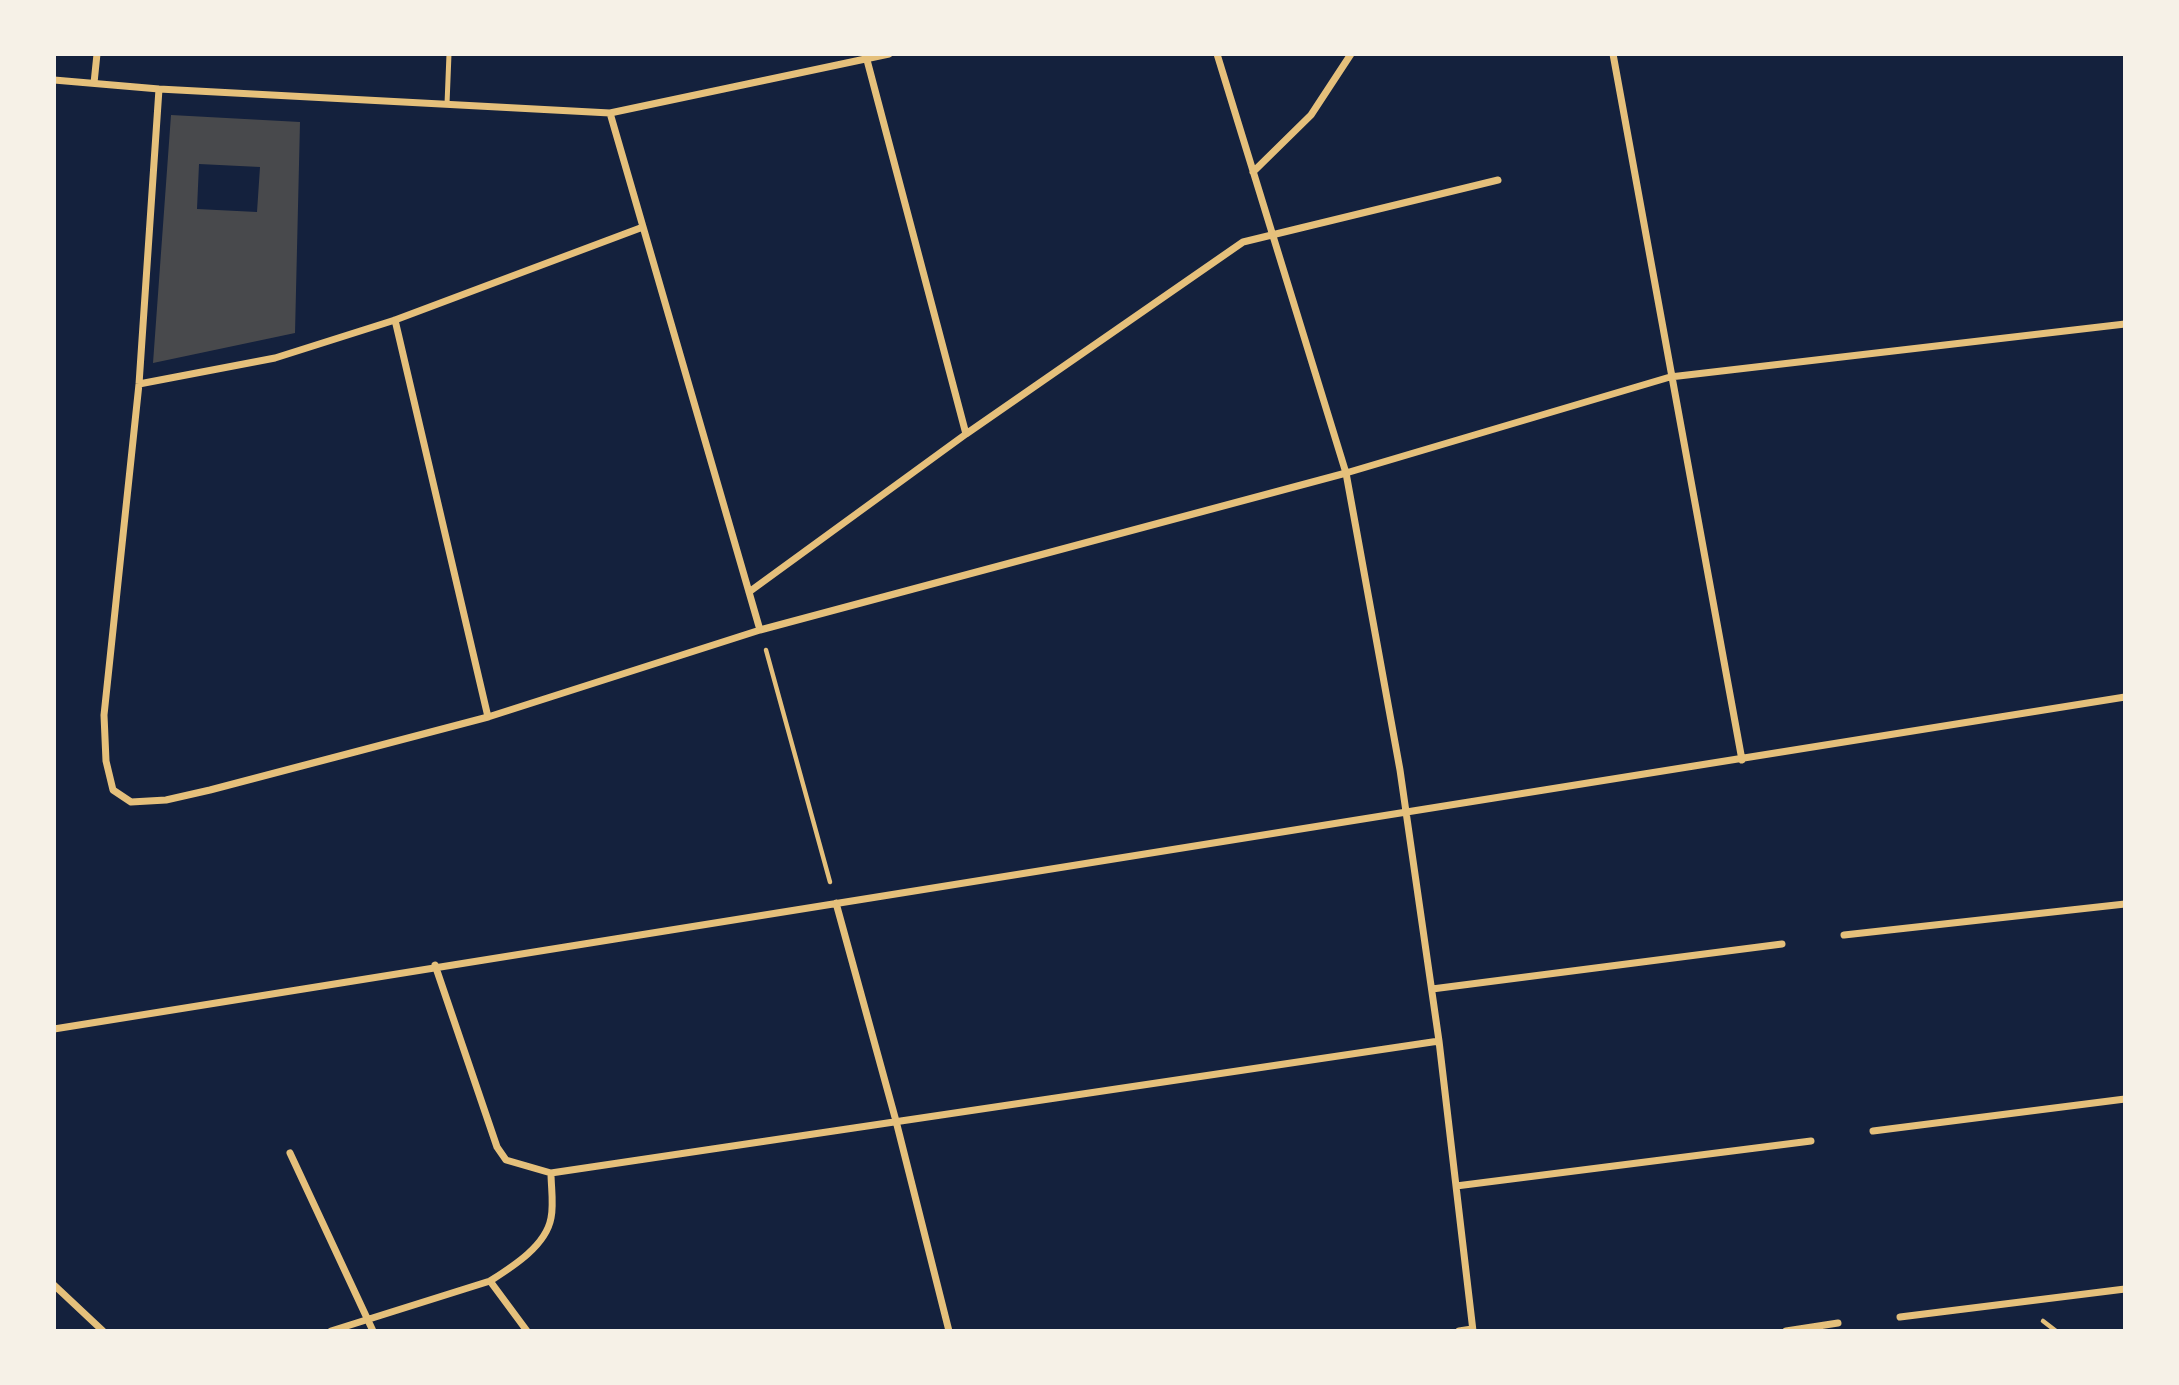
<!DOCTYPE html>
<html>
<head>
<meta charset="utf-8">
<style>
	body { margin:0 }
	#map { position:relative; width:2179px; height:1385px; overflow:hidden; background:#14213d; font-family:"Fira Sans",sans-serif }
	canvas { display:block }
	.frame { position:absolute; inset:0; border:56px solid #f6f1e7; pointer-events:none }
</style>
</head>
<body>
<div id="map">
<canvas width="2179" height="1385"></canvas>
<div class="frame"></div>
</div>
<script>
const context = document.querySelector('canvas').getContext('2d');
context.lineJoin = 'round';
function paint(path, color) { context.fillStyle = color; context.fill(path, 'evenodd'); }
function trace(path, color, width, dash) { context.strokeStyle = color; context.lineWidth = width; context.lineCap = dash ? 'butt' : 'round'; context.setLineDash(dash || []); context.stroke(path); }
const building = new Path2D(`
	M171,115L300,122L295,333L153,363ZM199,164L260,167L257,212L197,209Z`);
const path = new Path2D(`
	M766,650L830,882
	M2043,1321L2056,1331`);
const service = new Path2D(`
	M447,104L449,54`);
const minor = new Path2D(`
	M1217,54L1346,473L1400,770L1439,1041L1473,1331
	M1613,54L1742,760
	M867,60L966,434
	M54,80L159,89L610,113L889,54
	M94,83L97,54
	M159,89L139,384L104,715L106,761L113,790L131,802L166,800L210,790L488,717L760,630L1346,473L1670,377L2125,324
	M610,113L760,630
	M1253,172L1311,115L1351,54
	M395,320L488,717
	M139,384L275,358L395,320L643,227
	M749,592L966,434L1243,242L1498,180
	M836,903L896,1121L949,1331
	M1844,935L2125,904
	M435,965L497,1147L506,1160L551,1173L1439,1041
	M1432,989L1782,944
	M54,1029C744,913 1435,810 2125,697
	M1873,1131L2125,1099
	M290,1153L373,1331
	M1456,1186L1811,1141
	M490,1281L527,1331
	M54,1285L103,1331
	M1900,1317L2125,1289
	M331,1331L490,1281C512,1267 546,1246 551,1218C554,1204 551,1187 551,1173
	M1459,1331L1472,1329
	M1786,1331L1838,1323`);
paint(building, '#48494c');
trace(path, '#e5c07b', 4.5);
trace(service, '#e5c07b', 5);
trace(minor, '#e5c07b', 7);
</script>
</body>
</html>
